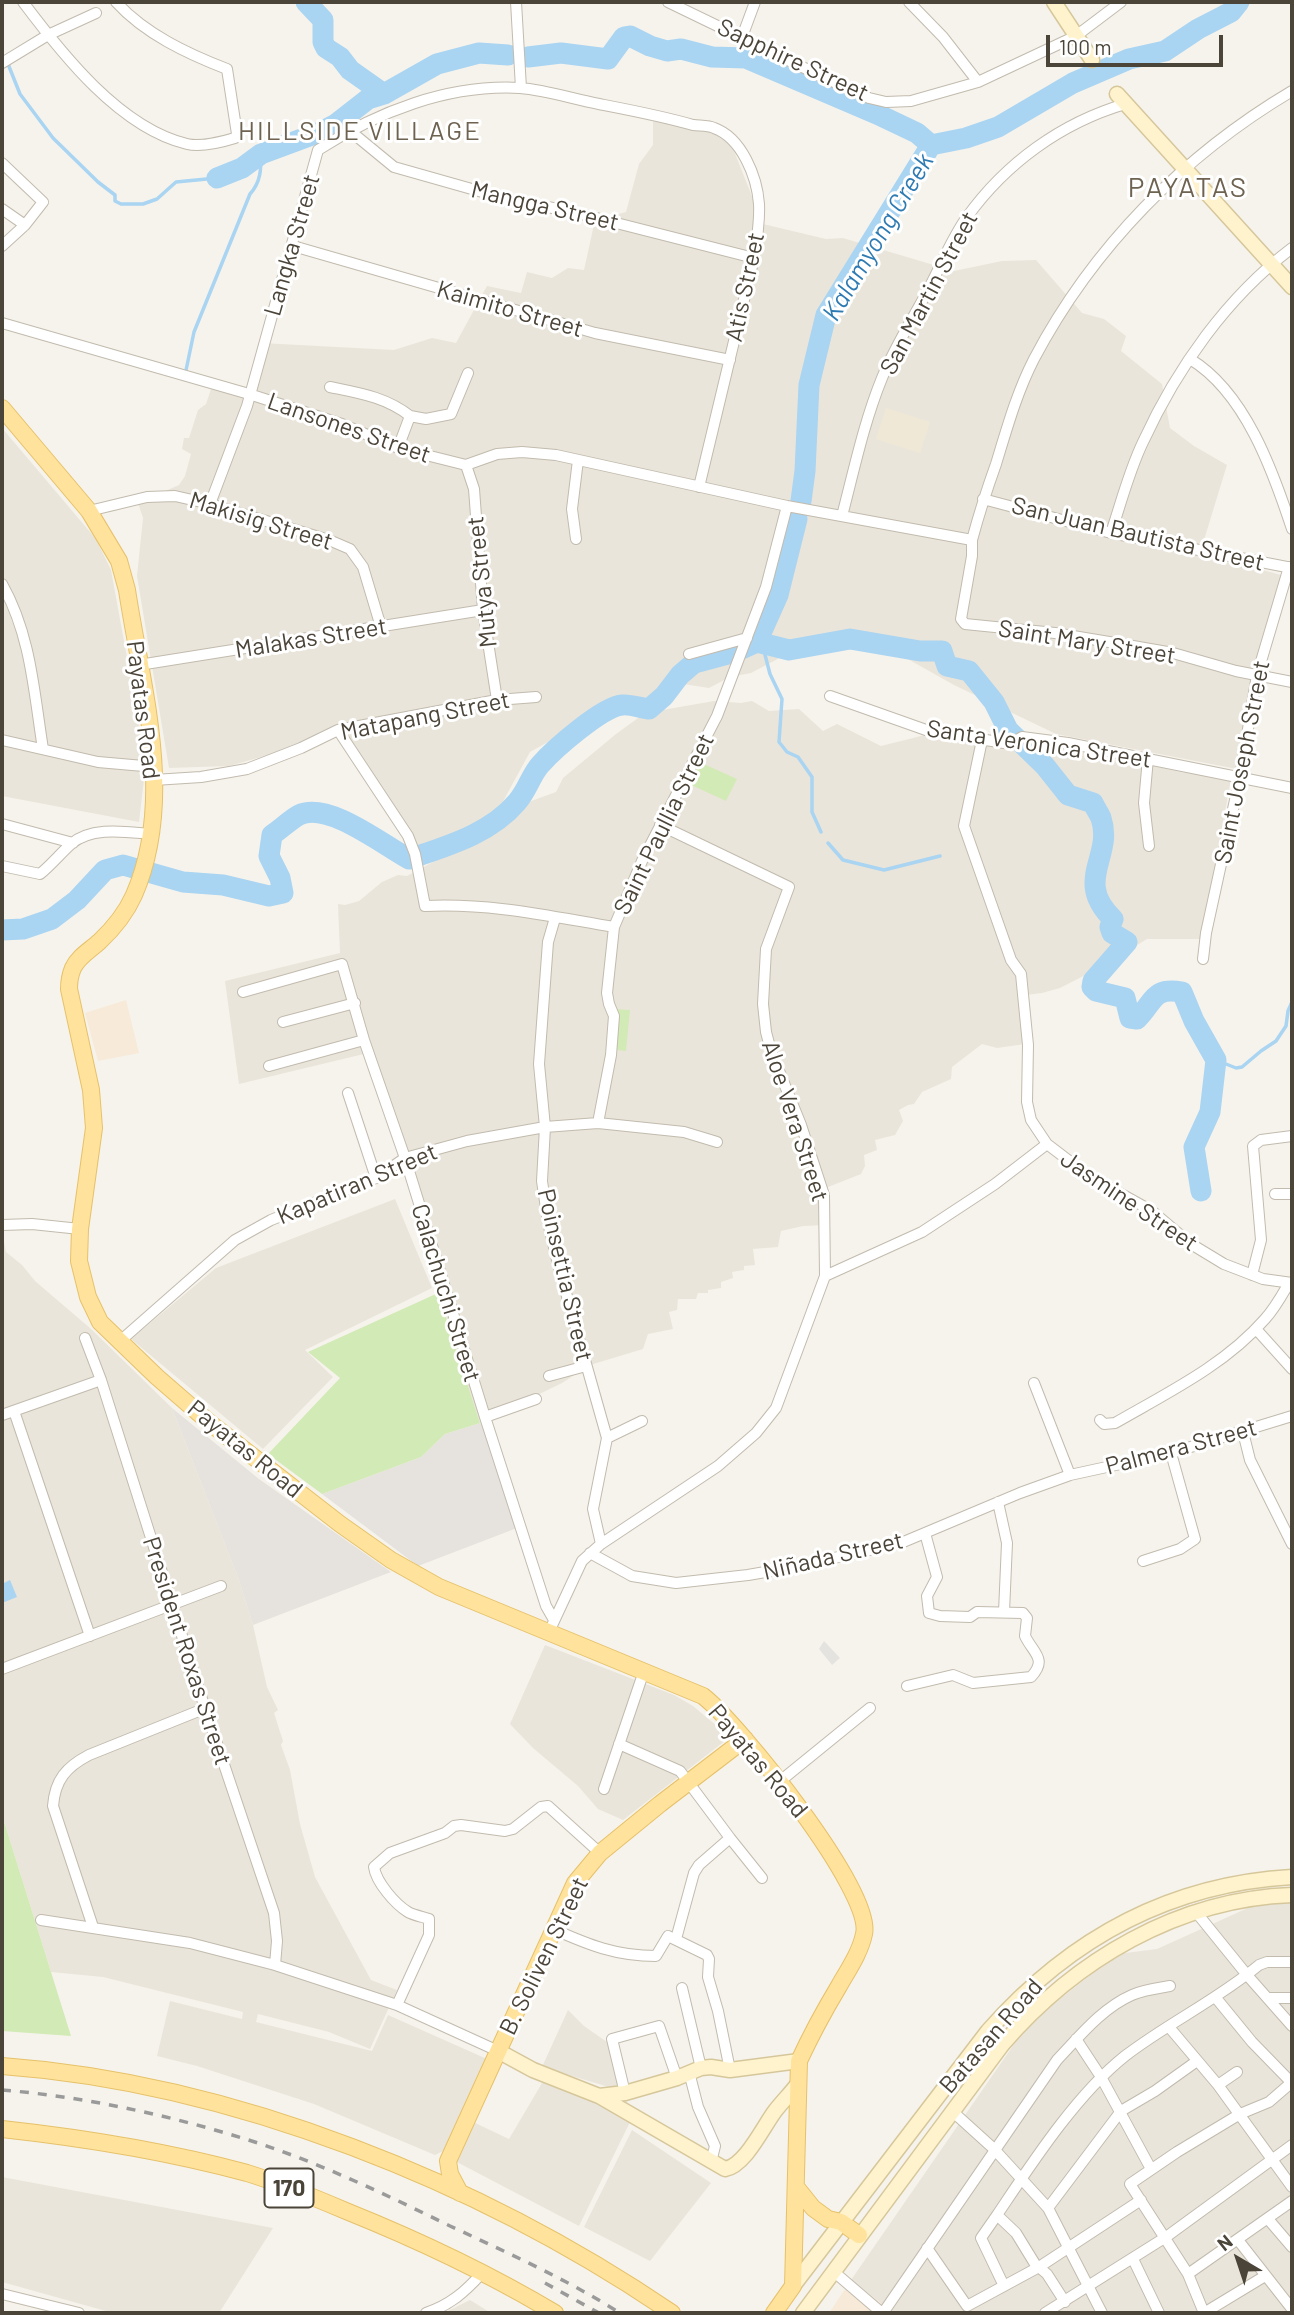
<!DOCTYPE html>
<html>
<head>
<meta charset="utf-8">
<style>
	body { margin:0 }
	#map { position:relative; width:1294px; height:2315px; overflow:hidden; background:#f6f3ec; font-family:Barlow,sans-serif }
	canvas { display:block }
	.frame { position:absolute; inset:0; border:4px solid #4b4439; pointer-events:none }
	.north { position:absolute; left:1203px; top:2224px; width:70px; height:70px; -webkit-text-stroke:5px #fff; paint-order:stroke; rotate:321deg; font-size:19px; font-weight:700; line-height:28px; text-align:center; color:#4b4439 }
	.north::after { content:''; display:block; margin:auto; width:24px; height:32px; background:#4b4439; clip-path:polygon(50% 0,100% 100%,50% 72%,0 100%) }
	.scale { position:absolute; left:1046px; top:35px; width:177px; height:32px; box-sizing:border-box; border:4px solid #4b4439; border-top:0; padding-left:9px; font-size:21px; line-height:24px; white-space:nowrap; color:#4b4439; -webkit-text-stroke:5px #fff; paint-order:stroke }
</style>
</head>
<body>
<div id="map">
<canvas width="1294" height="2315"></canvas>
<div class="frame"></div>
<div class="north">N</div>
<div class="scale">100 m</div>
</div>
<script>
const context = document.querySelector('canvas').getContext('2d');
context.lineJoin = 'round';
function paint(path, color) { context.fillStyle = color; context.fill(path, 'evenodd'); }
function trace(path, color, width, dash) { context.strokeStyle = color; context.lineWidth = width; context.lineCap = dash ? 'butt' : 'round'; context.setLineDash(dash || []); context.stroke(path); }
function drawText(font, color, halo, rows, align = 'center') {
  context.font = font + ' Barlow,sans-serif'; context.lineWidth = 6; context.setLineDash([]); context.textBaseline = 'middle'; context.strokeStyle = halo; context.fillStyle = color; for (const [text, x, y, turn = 0] of rows) {
    context.save(); context.translate(x, y); context.rotate((+turn || 0) * Math.PI / 180); context.textAlign = isNaN(turn) ? turn : align; if (halo) context.strokeText(text, 0, 0); context.fillText(text, 0, 0); context.restore();
  }
}
const residential = new Path2D(`
	M653,121L710,131L732,146L763,224L826,239L843,238L954,271L1002,261L1036,260L1082,313L1104,319L1126,336L1121,351L1162,384L1170,428L1194,446L1227,465L1200,553L1281,575L1261,680L1237,769L1056,734L954,685L890,649L867,642L859,646L834,644L791,652L751,673L730,677L709,688L664,681L649,702L615,704L530,752L495,816L411,852L389,811L331,728L282,751L229,766L169,768L137,576L143,518L138,503L179,485L185,476L191,454L182,449L184,438H189L198,410L206,404L213,383L248,391L261,343L394,350L432,338L456,343L487,286L521,293L527,272L552,278L568,268L584,270L595,220L626,212L639,164L653,145Z
	M2,428L96,539L111,570L146,762L139,822L2,796Z
	M714,701L741,703L752,701L769,711L799,709L823,731L837,724L881,746L945,730L1086,751L1180,772L1231,779L1202,939H1147L1101,967L1060,988L1042,993L1026,995L1025,1044L997,1048L982,1044L952,1067L951,1079L922,1092L914,1104L908,1105L899,1110L903,1121L895,1135L875,1140L877,1150L864,1155L865,1166L861,1174L828,1187L827,1225L803,1226L781,1231L778,1247L753,1249L755,1265L744,1266V1270L732,1272L733,1278L721,1282V1288L708,1290V1293H698L696,1299H678L677,1310L669,1312L673,1329L648,1334L643,1349L590,1365L562,1383L480,1423L438,1293L400,1156L368,1053L239,1084L225,981L340,953L338,904L345,905L359,901L382,882L398,875L407,876L483,835L523,804L556,792L563,778L616,734L645,713Z
	M395,1199L432,1288L305,1350L333,1377L263,1449L131,1339L216,1268Z
	M2,1231L6,1252L22,1265L35,1281L90,1328L172,1408L239,1580L253,1625L267,1687L278,1710L274,1713L283,1741L281,1745L290,1770L300,1824L315,1877L371,1980L397,1990L370,2049L329,2032L258,2014L256,2022L372,2051L388,2015L487,2059L445,2150L435,2155L314,2104L197,2066L157,2056L170,2001L242,2019L243,2012L103,1977L51,1972L2,1815Z
	M545,1645L674,1695L693,1706L730,1737L623,1820L598,1809L578,1786L533,1748L510,1724Z
	M1292,1900V2313H893L851,2280L1028,2024L1117,1954L1157,1949L1261,1902Z
	M568,2010L584,2026L607,2042L619,2090L542,2067Z
	M545,2078L632,2118L579,2226L453,2160L471,2121L509,2139Z
	M632,2130L711,2183L650,2261L584,2227Z
	M2,2177L273,2228L219,2313H113L2,2282Z
	M470,2300L491,2313H449L448,2311Z`);
const commercial = new Path2D(`
	M126,1000L139,1053L98,1061L85,1013Z
	M851,2280L893,2313H829Z`);
const industrial = new Path2D(`
	M172,1408L259,1479L391,1572L253,1625L239,1580Z
	M480,1423L486,1428L517,1528L418,1566L322,1494L421,1457L445,1434Z`);
const education = new Path2D(`
	M886,408L930,422L920,453L876,439Z`);
const green = new Path2D(`
	M697,761L737,779L726,801L687,783Z
	M614,1009L630,1010L626,1051L609,1049Z
	M438,1293L480,1423L445,1434L421,1457L322,1494L268,1454L340,1378L308,1352Z
	M2,1815L71,2036L2,2031Z`);
const parking = new Path2D(`
	M824,1641L840,1658L832,1665L819,1649Z`);
const water = new Path2D(`
	M10,1580L17,1597L2,1603V1584Z`);
const stream = new Path2D(`
	M8,64L20,94L53,138L98,182L115,195V201L121,204H143L157,199L176,182L217,178
	M185,375L194,332L250,194C261,182 261,169 261,154
	M757,642L764,651L770,674L782,699L779,742L787,752L798,757L812,777V812L821,832
	M828,843L843,860L884,870L940,856
	M1216,1060L1236,1068L1242,1067L1261,1051L1276,1041L1286,1026L1288,1011L1292,1002`);
const river = new Path2D(`
	M306,2L323,20V42L326,48L340,57L350,70L384,94
	M528,57L561,53L608,59L624,37L630,36L650,46L667,51L681,49L712,57L746,58L877,114L917,133L931,145
	M217,178L242,168L261,154L323,131L336,124L368,99L384,94L437,64L479,53L508,55
	M801,501L805,471L809,385L826,315L931,145L966,138L998,127L1073,83L1129,59L1165,51L1198,29L1231,12L1239,2
	M757,642L789,650L850,639L920,651H942L947,666L969,671L994,702L1008,730L1045,766L1068,795L1093,803C1095,808 1099,813 1101,818C1114,857 1073,880 1113,919L1110,927L1112,933L1127,942L1093,981L1092,987L1096,991L1125,998L1130,1018L1137,1019C1155,1001 1152,987 1182,992L1194,1021L1216,1060L1210,1112L1194,1147L1201,1191
	M2,930L23,929L52,919L77,900L105,870L123,865L183,882L223,885L269,896L283,893L280,878L269,856L272,835C281,829 290,820 299,815C328,801 383,845 409,859C447,846 490,834 517,802C527,791 531,775 540,765C554,749 602,707 622,705C630,704 641,708 649,709L664,696L680,675L694,663L735,652L757,642L778,595L797,519`);
const street = new Path2D(`
	M23,2C62,54 120,128 187,144C200,147 222,142 235,138L237,134L227,69C188,54 145,34 116,2
	M516,2L521,88
	M668,2L823,77L869,98L886,102L911,101L978,82L1076,36L1121,2
	M909,2L943,37L978,82
	M742,37L755,2
	M2,63L48,35L96,13
	M1292,91C1184,155 1093,247 1034,359C1017,392 1007,428 996,464C987,489 979,514 972,540V556L961,619L965,624L1055,633L1133,646L1173,653L1236,671L1292,682
	M349,130L394,167L507,199L573,212L754,258
	M2,163L43,202L25,225L2,246
	M2,209L25,225
	M293,246L595,333L730,360
	M2,323L249,394L342,424L398,448L466,465L497,454L522,452L556,455L787,506L972,540
	M1190,359C1245,392 1273,471 1292,529
	M330,387C359,393 386,397 410,416L398,448
	M410,416L426,419L451,414L468,373
	M466,465L474,489L483,610L497,700
	M983,499L1111,533L1292,568
	M210,504L247,406L318,150C377,112 448,84 520,88C546,90 573,99 599,104C630,110 662,116 693,125C699,126 708,125 714,128C742,138 757,177 759,204C760,222 757,240 754,258L699,487
	M89,511L147,497L175,496L210,504L329,540L350,549L363,567L381,627
	M842,516C854,470 864,422 882,378C894,348 912,320 927,292C940,268 951,239 967,217C1006,163 1061,123 1125,104
	M1111,533C1121,503 1129,471 1143,442C1177,368 1227,297 1292,248
	M576,539L572,509L578,460
	M2,584C31,635 34,693 43,749
	M689,654L747,638
	M139,665L483,610
	M830,696L926,730L1010,744L1022,737L1068,743L1292,788
	M338,730L408,836L415,854L425,906C492,903 548,916 614,927
	M2,740L98,762L155,767
	M982,740L964,826L1011,960L1021,974L1028,1045L1027,1102L1031,1120L1047,1144L1089,1176L1152,1211L1191,1244L1224,1264L1263,1279L1292,1283
	M1148,758L1144,803L1149,846
	M154,780L201,777L247,769L301,748L338,730L497,700L536,697
	M2,824L73,843
	M2,866L40,874C51,865 60,854 71,844C92,826 126,832 151,834
	M555,918L548,942L539,1064L545,1127L542,1181L548,1222L559,1268L607,1438L593,1509L601,1544
	M1203,959L1206,933L1240,777L1257,675L1289,567
	M243,992L342,964L364,1040L405,1158L485,1417L546,1606L554,1620
	M283,1022L355,1003
	M269,1066L364,1040
	M348,1093L376,1178
	M598,1123L611,1055L614,1016L609,1004L607,993L614,927L642,861L717,716L766,587L787,506
	M1275,1194H1292
	M2,1225L32,1224L80,1229
	M1252,1275L1261,1240L1253,1146L1261,1140L1292,1136
	M825,1276L922,1232L995,1184L1047,1144
	M1256,1329L1292,1369
	M85,1338L101,1380L203,1702L274,1913L277,1941L275,1965
	M119,1342L235,1240L271,1220L376,1178L405,1158L467,1141L545,1127L598,1123L684,1132L717,1142
	M549,1376L586,1366
	M1034,1383L1070,1475
	M14,1411L90,1636
	M2,1415L101,1380
	M485,1417L536,1399
	M1100,1420L1104,1424L1115,1423C1167,1393 1225,1365 1265,1319C1275,1308 1282,1295 1289,1283
	M1243,1432L1250,1460L1292,1544
	M607,1438L642,1421
	M998,1502L1007,1543L1004,1612
	M590,1553L632,1576L676,1583L748,1575L794,1567L901,1543L1020,1493L1070,1475L1171,1453L1292,1416
	M1143,1561L1180,1549L1195,1539L1171,1453
	M549,1632L582,1561L601,1544L718,1466L756,1433L776,1408L825,1276L824,1195L801,1125L771,1051L766,1032L763,1004L766,949L789,887L660,825
	M2,1669L221,1586
	M907,1686L953,1675L973,1683L1031,1677C1048,1659 1033,1653 1025,1636L1027,1618L1023,1613L977,1612L970,1617L940,1616L929,1613L927,1596L937,1577L925,1533
	M619,1744L680,1771L730,1838
	M779,1782L870,1708
	M604,1789L644,1671
	M1196,1912L1247,1975L1292,2026
	M41,1920L190,1943L275,1965L397,2005L498,2051
	M93,1927L53,1806C55,1780 66,1767 89,1755L206,1708
	M553,1929C589,1945 616,1956 656,1956L668,1936L707,1955L709,1959L708,1977L718,2011L730,2070
	M676,1939L694,1873L699,1865L730,1838L762,1878
	M682,1988L701,2068
	M1216,1998L1252,2042L1292,2083
	M1268,1998H1292
	M397,2005L429,1935V1919C423,1917 413,1915 408,1912C395,1904 376,1882 374,1867L390,1853L445,1833L454,1826L461,1825L505,1831L513,1829L541,1807L548,1806L600,1853
	M1169,2027L1218,2085L1292,2187
	M1076,2039L1101,2077L1151,2169
	M689,2072L698,2107L715,2146L711,2162
	M1218,2085L1237,2072
	M625,2093L612,2039L659,2026L677,2078
	M952,2111L994,2149L1048,2208L1102,2313
	M1048,2208L1121,2111L1155,2091L1197,2061
	M997,2215C1032,2163 1076,2095 1125,2056C1168,2023 1217,2000 1259,1965L1267,1962H1292
	M1268,2219L1292,2247
	M1238,2240L1292,2309
	M927,2248L967,2306L1039,2267L1141,2200
	M1133,2259L1159,2313
	M833,2271L882,2313
	M1188,2274L1292,2201
	M1004,2286L981,2238L997,2215L1016,2233L1035,2264L1047,2274L1065,2302
	M2,2294L79,2313
	M426,2313C450,2305 465,2292 482,2273
	M883,2313L1057,2060C1079,2037 1102,2008 1132,1995C1143,1990 1158,1988 1170,1986
	M1045,2313L1166,2237L1292,2145
	M1204,2313L1188,2274L1130,2184L1177,2152L1240,2114L1269,2102L1292,2082
	M1204,2313L1265,2276`);
const secondary = new Path2D(`
	M1054,2L1092,60
	M1117,94L1292,287
	M498,2051L533,2070L599,2096L625,2093L677,2078L701,2068L711,2067L730,2070L799,2061
	M599,2096L725,2169C745,2166 763,2127 775,2111C782,2102 790,2094 797,2085
	M793,2286L988,2031C1069,1939 1168,1884 1292,1877
	M803,2313L1002,2045C1075,1960 1178,1899 1292,1895`);
const primary = new Path2D(`
	M2,408L89,511L119,561L127,590C142,689 176,798 134,895C126,913 114,928 99,942C90,950 78,957 73,968C70,975 69,982 69,989L91,1090L94,1128L80,1229L79,1261L88,1297L100,1322L157,1377L210,1423L340,1524L391,1560L439,1587L703,1696C738,1723 874,1892 864,1934C860,1953 848,1970 839,1986C824,2011 811,2035 799,2061L793,2286L774,2313
	M2,2066C234,2083 481,2183 672,2313
	M2,2129C84,2138 166,2151 247,2173C280,2183 313,2197 346,2211C418,2240 488,2273 555,2313
	M797,2188L813,2208L828,2219L841,2222L859,2235
	M460,2193L450,2174L448,2161L575,1883L600,1853L660,1804L745,1739`);
const rail = new Path2D(`
	M2,2090C88,2097 178,2117 261,2144C326,2166 389,2196 450,2226C508,2253 566,2279 620,2313
	M545,2283L599,2313`);
const shields = [
	[289,2188,49]
];
const shieldNames = [
	["170",289,2188]
];
const streetNames = [
	["Sapphire Street",793,60,25],
	["Mangga Street",545,206,13],
	["Langka Street",292,245,-74],
	["Atis Street",745,287,-78],
	["San Martin Street",929,293,-62],
	["Kaimito Street",510,309,16],
	["Lansones Street",349,428,19],
	["Makisig Street",261,521,17],
	["San Juan Bautista Street",1138,534,13],
	["Mutya Street",482,582,-96],
	["Malakas Street",311,638,-9],
	["Saint Mary Street",1087,642,9],
	["Payatas Road",143,710,83],
	["Matapang Street",425,716,-11],
	["Santa Veronica Street",1039,744,8],
	["Saint Joseph Street",1242,762,-79],
	["Saint Paullia Street",664,824,-64],
	["Aloe Vera Street",795,1121,72],
	["Kapatiran Street",357,1184,-23],
	["Jasmine Street",1129,1201,34],
	["Poinsettia Street",565,1275,77],
	["Calachuchi Street",446,1293,73],
	["Palmera Street",1181,1447,-15],
	["Payatas Road",245,1449,39],
	["Niñada Street",833,1556,-13],
	["President Roxas Street",187,1651,72],
	["Payatas Road",758,1761,50],
	["B. Soliven Street",544,1956,-64],
	["Batasan Road",991,2036,-49]
];
const neighbourhoodNames = [
	["HILLSIDE VILLAGE",360,131]
];
const waterNames = [
	["Kalamyong Creek",878,237,-59]
];
const quarterNames = [
	["PAYATAS",1188,188]
];
paint(residential, '#eae5da');
paint(commercial, '#f7ead8');
paint(industrial, '#e6e2dd');
paint(education, '#efe8d6');
paint(green, '#d2eab5');
paint(parking, '#e5e3e0');
paint(water, '#a9d4f2');
trace(stream, '#a9d4f2', 3.5);
trace(river, '#a9d4f2', 21);
trace(street, '#c2bbae', 12);
trace(secondary, '#d6c79b', 17);
trace(primary, '#e6c16a', 18);
trace(street, '#fff', 10);
trace(secondary, '#fff3cd', 14);
trace(primary, '#ffe39c', 16);
trace(rail, '#9a9a9a', 3.5, [9, 9]);
for (const [x, y, w] of shields) { const box = new Path2D(); box.roundRect(x - w / 2, y - 19.5, w, 39, 5); context.fillStyle = '#fff'; context.fill(box); trace(box, '#4b4439', 2); }
drawText('bold 23px', '#4b4439', null, shieldNames);
drawText('24px', '#4b4439', '#fff', streetNames);
context.letterSpacing = '2px';
drawText('26px', '#6e6250', '#fff', neighbourhoodNames);
context.letterSpacing = '0px';
drawText('italic 26px', '#2e7ab2', '#fff', waterNames);
context.letterSpacing = '2px';
drawText('28px', '#6e6250', '#fff', quarterNames);
context.letterSpacing = '0px';
</script>
</body>
</html>
